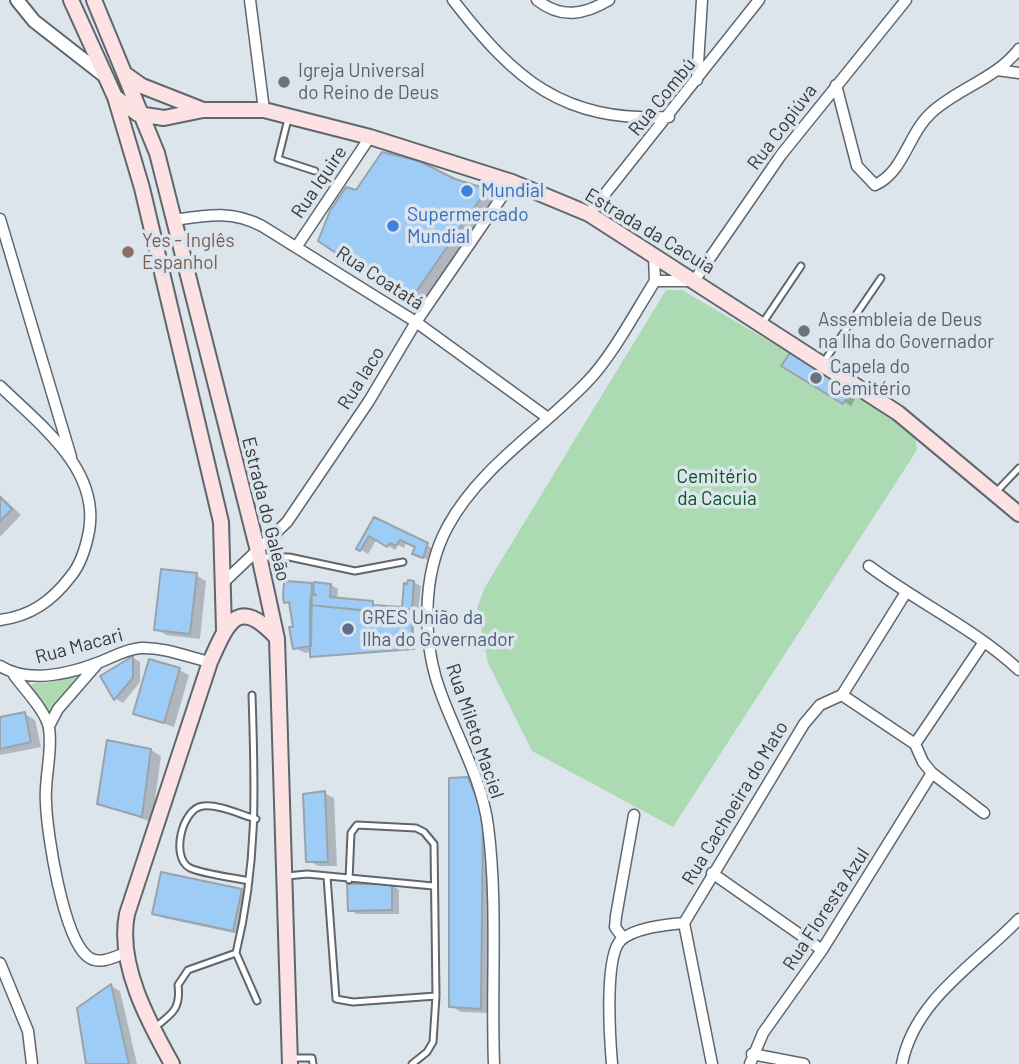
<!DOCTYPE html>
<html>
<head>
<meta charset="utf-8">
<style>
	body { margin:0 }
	canvas { display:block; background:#dce4ec }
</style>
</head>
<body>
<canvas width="1019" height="1064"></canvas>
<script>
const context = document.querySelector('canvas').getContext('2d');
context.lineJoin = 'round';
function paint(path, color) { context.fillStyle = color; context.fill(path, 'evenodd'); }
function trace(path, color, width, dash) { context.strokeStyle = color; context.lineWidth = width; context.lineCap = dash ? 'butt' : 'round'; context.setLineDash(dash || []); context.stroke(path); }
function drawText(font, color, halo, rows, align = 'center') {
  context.font = font + ' Barlow,sans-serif'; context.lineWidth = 7; context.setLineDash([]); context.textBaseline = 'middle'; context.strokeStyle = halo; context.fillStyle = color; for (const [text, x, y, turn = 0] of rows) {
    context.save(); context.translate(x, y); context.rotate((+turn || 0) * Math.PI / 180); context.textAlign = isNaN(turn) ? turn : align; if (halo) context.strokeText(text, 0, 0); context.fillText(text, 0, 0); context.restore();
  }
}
const green = new Path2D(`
	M666,290H682L897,416L915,433L917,450L673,827L532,751L488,663L477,608L485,587Z
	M79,674L51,710H45L29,688L32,684L58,681Z`);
const shadow = new Path2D(`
	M454,181L496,197L424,300L415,303L405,297L357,192Z
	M790,355L857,396L851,406L783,365Z
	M0,495L21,515L0,537Z
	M375,520L434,549L430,561L414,554L417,547L407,542L404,548L398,545L395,550L377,539L368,554L358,548Z
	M196,575L206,581L200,639L166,635L156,629Z
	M414,582L421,586L418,613L414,612L413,617L415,649L313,657L312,652L305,653L295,648L292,605L286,602L312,585H331L338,589L337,599L403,609Z
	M133,658L140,662V682L123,703L116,699L102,677Z
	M179,670L189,675L174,727L135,713Z
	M25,714L35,720L41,747L0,755V719Z
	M151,750L161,756L152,822L99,804Z
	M468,778L478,784L492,820L491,1013L461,1012L451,1006Z
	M324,793L334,798L337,866H318L308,860Z
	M392,885L399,890V914H357L350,910Z
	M241,890L251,896L243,935L164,918L154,913Z
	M111,986L120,991L137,1064H87Z`);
const building = new Path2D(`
	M382,152L419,161L455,179L487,189L414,295L404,299L318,241L330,211L346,187L356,190Z
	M790,353L851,390L843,404L781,366Z
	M0,497L12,509L0,521Z
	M374,517L428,543L423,558L412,554L415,547L400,540L396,546L390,543L387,547L369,536L360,551L356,549Z
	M161,569L197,573L190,634L154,630Z
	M408,580L414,581L412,610L407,609V615L310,605L311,595H316L313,593L314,582L331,584L330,597L373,601V605L402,607L404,583L407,584Z
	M287,581L312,583L311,646L293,649L289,627H293L289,602L284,603L283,596L284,583Z
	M310,605L411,615L414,649L310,657Z
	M133,656V678L114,700L100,676Z
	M149,659L180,668L164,723L133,714Z
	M25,712L31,742L0,749V717Z
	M107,740L151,749L142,817L97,804Z
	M468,777L483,814L481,1009L449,1007V778Z
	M325,791L328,862H306L303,794Z
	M161,872L242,889L233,931L152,914Z
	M347,884H392V910L348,911Z
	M111,984L129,1064H86L77,1008Z`);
const service = new Path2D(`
	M288,119L278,159L315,171
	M762,324L801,266
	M823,363L881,278
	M997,491L1019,468
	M260,557H289L355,571L403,562
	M287,876L307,874L433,886
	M327,877L336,999L353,1002L436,996
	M349,880L351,833L357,825L416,828L424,832L434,844L436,996L433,1042L427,1052L412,1064
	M249,881C231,877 207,875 190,868C170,858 182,808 203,806C219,804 241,815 256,819
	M236,953L257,1001
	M154,1028C172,1014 181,1009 178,985L188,970L236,953C258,863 255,786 252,695
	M290,1058H312L313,1064`);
const minor = new Path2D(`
	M250,0L264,110
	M453,0C515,80 562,122 669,117
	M537,0C561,19 584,15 609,0
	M997,70L1019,73
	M697,80L702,0
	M836,85L857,166L875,185C904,172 908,134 931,113C958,88 996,79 1019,49
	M589,214L759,0
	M0,219L71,457
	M174,220C207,215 232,210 262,226L416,322L548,418
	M297,246L370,137
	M654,256L655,281
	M0,386C40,425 100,469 89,531C86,547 81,564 71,576C52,601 31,616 0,620
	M869,566C917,602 975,629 1019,670
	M225,581L287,522L369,401L416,322L512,182
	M0,666C29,684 69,674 100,662C113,657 126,649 141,648C164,647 188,657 210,662
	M14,675C24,689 46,711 49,728C53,752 44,778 46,803C47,834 63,936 87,956C98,966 115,957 127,952
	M842,695L915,744L923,762L932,773L984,813
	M49,726L58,709L98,663
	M915,744L984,642
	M712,873L822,950
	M623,938L615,927L616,916L634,815
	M0,963L28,1031L32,1064
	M752,1054L804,1064
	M494,1064C491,985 498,904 488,826C482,780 458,739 442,696C422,645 421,575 448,526C480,467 541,430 587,382C611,358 636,311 655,281H694L781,155L906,0
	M612,1064C610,1040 604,956 621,940C636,927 666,925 684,923
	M712,1064L684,923L804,724L820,705L842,695L905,594
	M750,1064L763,1033L822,950L932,773
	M902,1064C914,1000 976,964 1019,919`);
const tertiary = new Path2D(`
	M17,0L34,21L107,78`);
const secondary = new Path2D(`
	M71,0L115,97L142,188L221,522L224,630
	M94,0L157,153L258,551L277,639L290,1064
	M125,74L142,86L203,110
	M115,97L138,114L164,118L203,110H264L370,137L512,182L589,214L898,413L1019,514
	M172,1064C148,1021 117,964 127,914L210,662C228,622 238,596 276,637`);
const markers = [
	[284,82,7,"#6b7280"],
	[467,191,7,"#3f7fe0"],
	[393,226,7,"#3f7fe0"],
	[128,252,7,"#8d6e63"],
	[804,331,7,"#6b7280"],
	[816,378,7,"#6b7280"],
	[348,629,7,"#5c6f8a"]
];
const worshipNames = [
	["Igreja Universal",298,71],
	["do Reino de Deus",298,93],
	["Assembleia de Deus",818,320],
	["na Ilha do Governador",818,342],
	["Capela do",830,367],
	["Cemitério",830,389]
];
const streetNames = [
	["Rua Combú",662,97,-51],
	["Rua Copiúva",782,127,-53],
	["Rua Iquire",319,182,-56],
	["Estrada da Cacuia",650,231,31],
	["Rua Coatatá",380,278,33],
	["Rua Iaco",361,378,-58],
	["Estrada do Galeão",266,509,76],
	["Rua Macari",79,646,-15],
	["Rua Mileto Maciel",475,731,71],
	["Rua Cachoeira do Mato",735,803,-59],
	["Rua Floresta Azul",826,909,-57]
];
const shopNames = [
	["Mundial",481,191],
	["Supermercado",407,215],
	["Mundial",407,237]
];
const educationNames = [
	["Yes - Inglês",142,241],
	["Espanhol",142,263]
];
const parkNames = [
	["Cemitério",717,477],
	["da Cacuia",717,499]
];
const serviceNames = [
	["GRES União da",362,618],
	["Ilha do Governador",362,640]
];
paint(green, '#acdab3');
paint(shadow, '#0003');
paint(building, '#9dccf7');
trace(building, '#9ba3aa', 2);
trace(service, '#5f666d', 9);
trace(minor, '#5f666d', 13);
trace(tertiary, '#5f666d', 16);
trace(secondary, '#5f666d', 18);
trace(service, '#fff', 5);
trace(minor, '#fff', 10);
trace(tertiary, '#fff', 12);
trace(secondary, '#fde2e3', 14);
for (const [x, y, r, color] of markers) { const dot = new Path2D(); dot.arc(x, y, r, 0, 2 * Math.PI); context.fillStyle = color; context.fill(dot); trace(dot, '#dce4ec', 2.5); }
drawText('19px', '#5b616d', '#dce4ec', worshipNames, 'left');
drawText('19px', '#373a3d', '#dce4ec', streetNames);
drawText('19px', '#366cbe', '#dce4ec', shopNames, 'left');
drawText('19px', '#785e54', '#dce4ec', educationNames, 'left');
drawText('19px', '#035522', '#dce4ec', parkNames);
drawText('19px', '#4e5e75', '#dce4ec', serviceNames, 'left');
</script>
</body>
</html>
